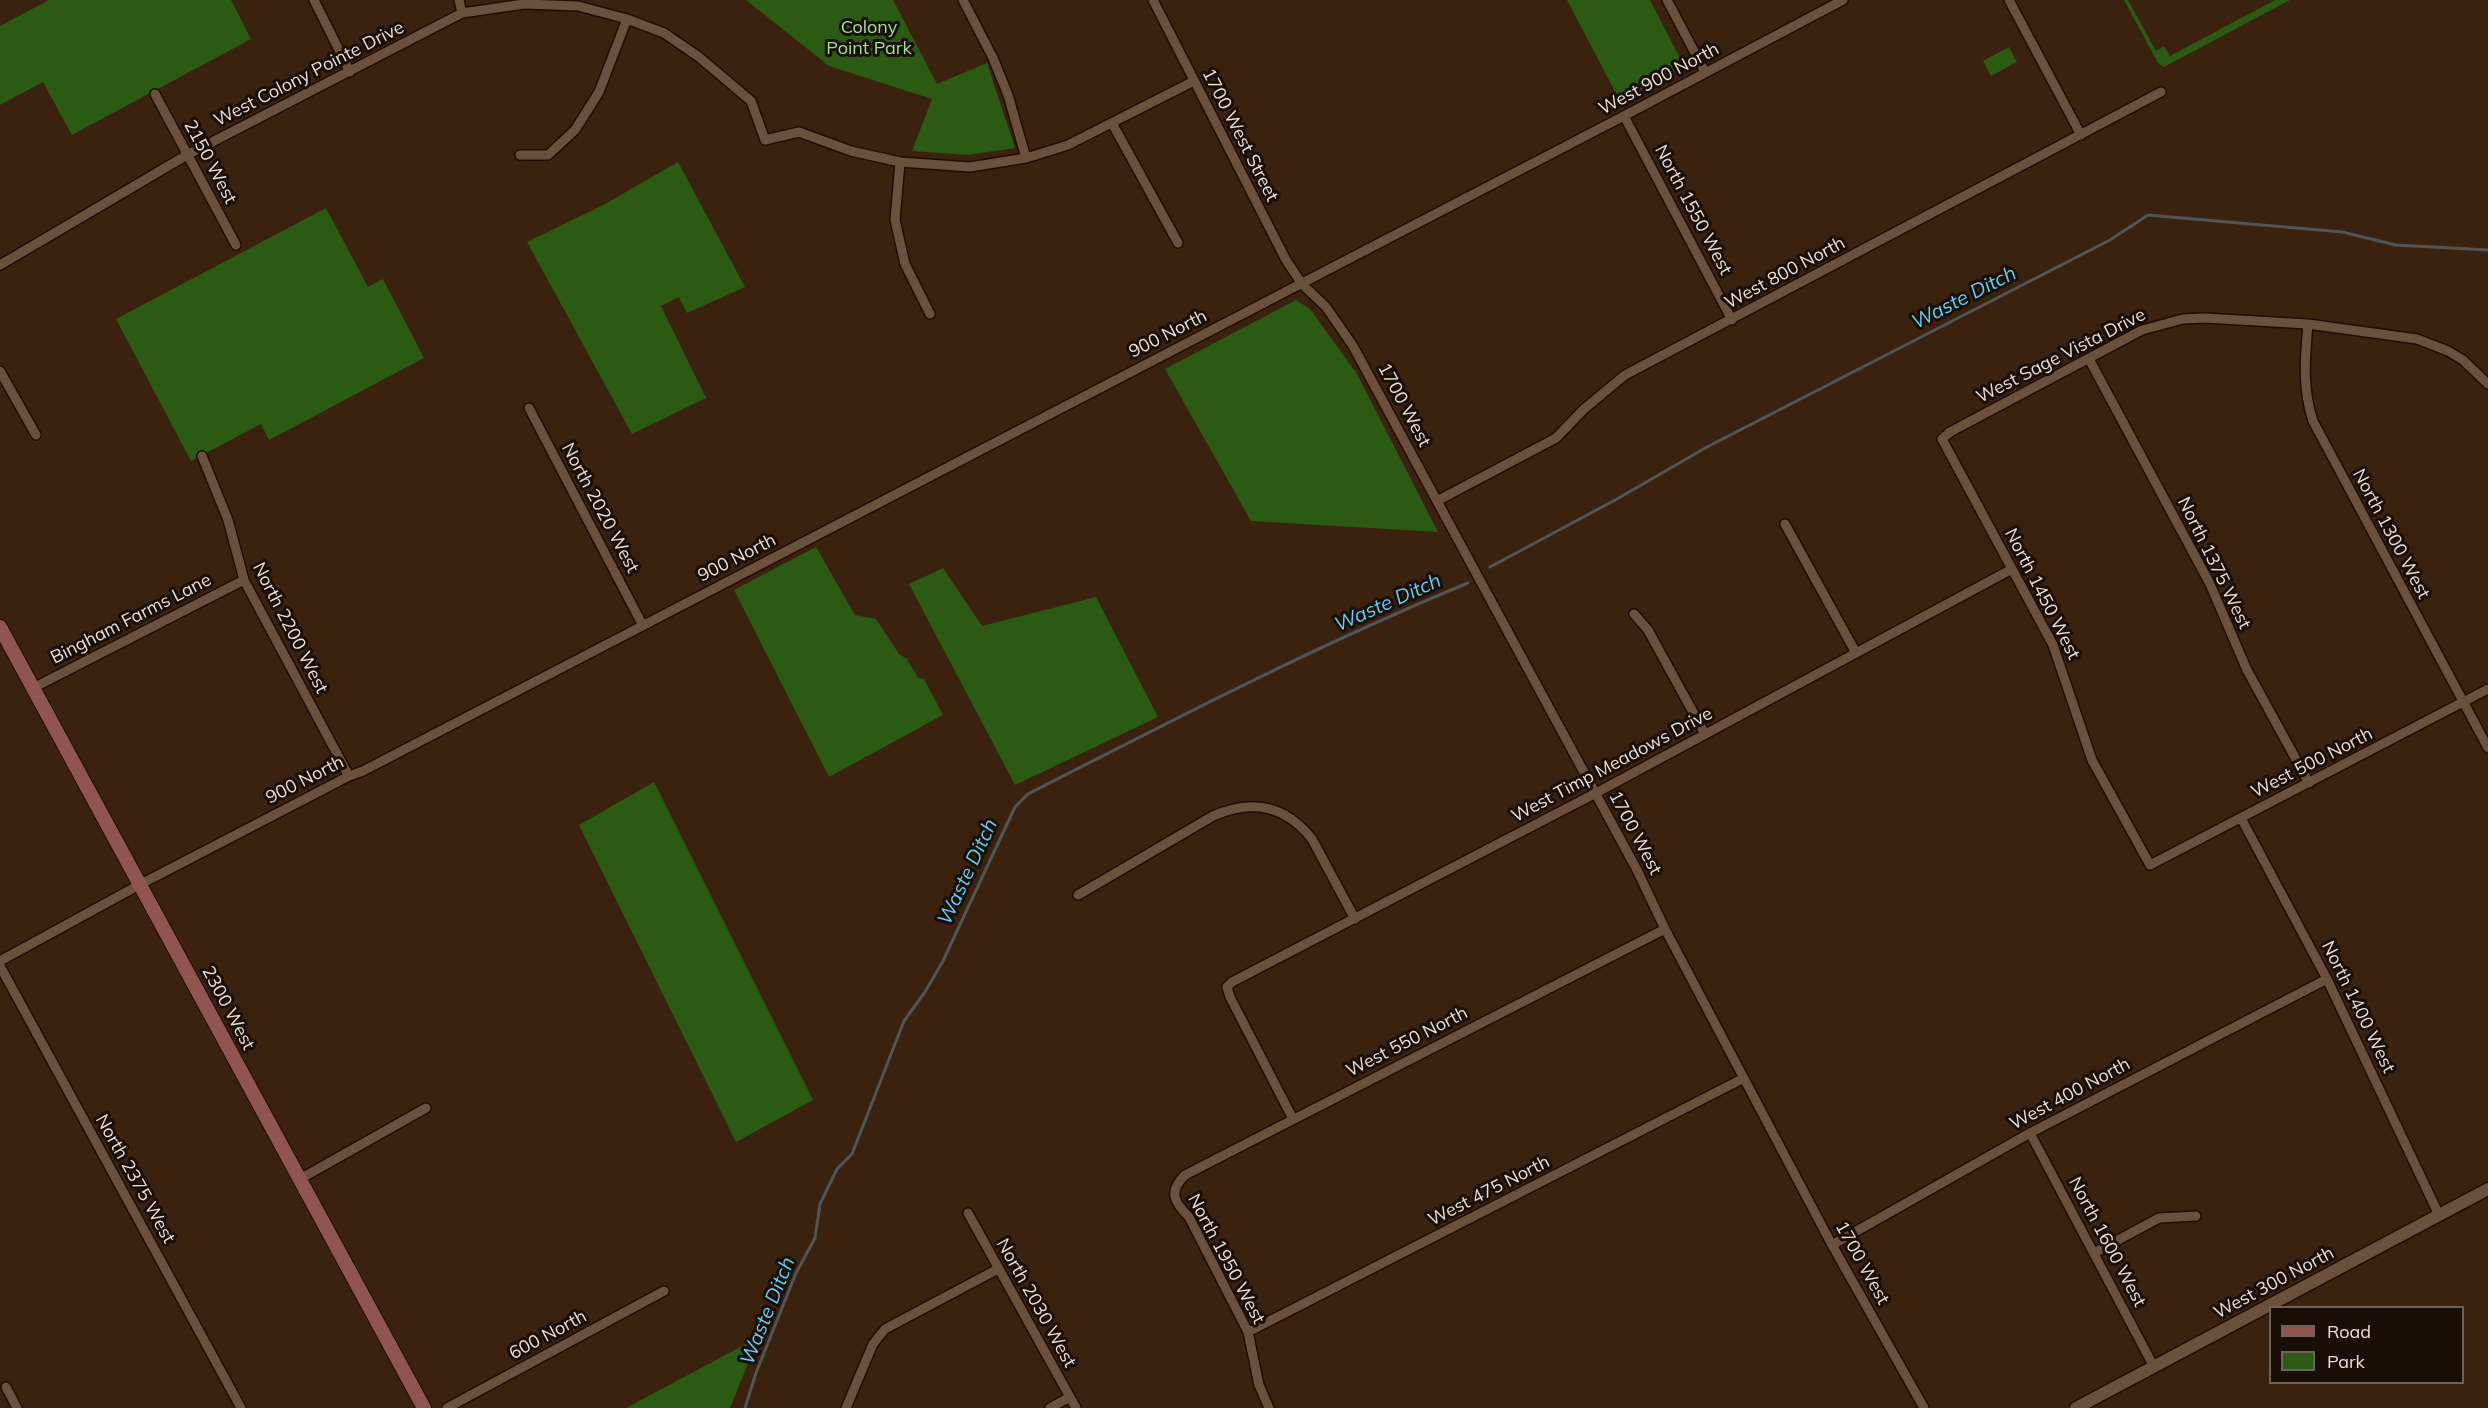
<!DOCTYPE html>
<html>
<head>
<meta charset="utf-8">
<style>
	body { margin:0 }
	#map { position:relative; width:2488px; height:1408px; overflow:hidden; background:#3a220e; font-family:Mulish,sans-serif }
	canvas { display:block }
	.legend { position:absolute; left:2269px; top:1306px; width:195px; height:78px; box-sizing:border-box; background:#190e06; border:2px solid #6f6158; margin:0; padding:8px 10px; list-style:none; font-size:18px; color:#efded2 }
	.legend li { display:flex; align-items:center; gap:12px; height:30px }
	.legend b { width:30px; border:2px solid #6f6158 }
</style>
</head>
<body>
<div id="map">
<canvas width="2488" height="1408"></canvas>
<ul class="legend">
<li><b style="height:8px;background:#90554f"></b>Road</li>
<li><b style="height:16px;background:#2b5a12"></b>Park</li>
</ul>
</div>
<script>
const context = document.querySelector('canvas').getContext('2d');
context.lineJoin = 'round';
function paint(path, color) { context.fillStyle = color; context.fill(path, 'evenodd'); }
function trace(path, color, width, dash) { context.strokeStyle = color; context.lineWidth = width; context.lineCap = dash ? 'butt' : 'round'; context.setLineDash(dash || []); context.stroke(path); }
function drawText(font, color, halo, rows, align = 'center') {
  context.font = font + ' Mulish,sans-serif'; context.lineWidth = 6; context.setLineDash([]); context.textBaseline = 'middle'; context.strokeStyle = halo; context.fillStyle = color; for (const [text, x, y, turn = 0] of rows) {
    context.save(); context.translate(x, y); context.rotate((+turn || 0) * Math.PI / 180); context.textAlign = isNaN(turn) ? turn : align; if (halo) context.strokeText(text, 0, 0); context.fillText(text, 0, 0); context.restore();
  }
}
const green = new Path2D(`
	M49,0H231L251,39L72,135L43,82L0,105V26Z
	M746,0H893L937,84L987,63L1015,148L967,155L912,151L932,99L829,66Z
	M1567,0H1650L1680,58L1679,69L1620,101Z
	M2124,0H2128L2156,51L2164,46L2170,56L2275,0H2290L2164,67L2158,63Z
	M2009,47L2017,62L1991,76L1983,61Z
	M678,162L745,287L687,313L679,297L661,306L706,398L632,434L527,242L605,204Z
	M326,208L368,287L383,279L424,358L269,440L261,424L191,461L116,319Z
	M1296,300L1310,309L1357,374L1438,532L1251,521L1165,369Z
	M816,547L855,615L876,619L899,654L907,659L918,678L924,679L943,715L829,777L734,590Z
	M943,568L982,626L1096,597L1158,717L1015,785L909,584Z
	M654,782L813,1100L736,1142L579,825Z
	M759,1337L730,1408H626Z`);
const stream = new Path2D(`
	M1490,567L1617,499L1707,447L2110,240L2148,215L2342,232L2396,245L2488,250
	M745,1408L756,1373L796,1273L815,1238L820,1204L837,1169L852,1154L904,1021L925,992L943,961L1015,807L1028,794C1173,720 1317,645 1468,583`);
const minor = new Path2D(`
	M314,0L350,72
	M459,0L462,13
	M963,0L993,58L1008,95L1026,158
	M1153,0L1286,260L1302,284L1326,307L1353,346L1637,870L1665,929L1832,1245L1924,1408
	M1667,0L1705,72
	M2009,0L2081,135
	M155,94L236,245
	M1624,116L1732,320
	M1112,123L1178,243
	M520,155H548L575,130L599,92L627,19
	M900,162L895,220L905,264L930,314
	M0,265L187,155L462,13L524,4L578,6L627,19L664,33L699,57L751,101L765,140L799,132L851,151L900,162L970,167L1026,158L1068,145L1194,81
	M2308,324C2305,358 2302,388 2313,421L2488,748
	M2089,359L2210,584L2247,670L2309,783
	M0,371L36,435
	M2488,384L2463,360L2448,351L2417,339L2308,324L2205,318L2183,319L2142,330L1950,432L1942,439L2053,645L2092,760L2150,865L2488,689
	M529,408L642,624
	M202,456L228,520L244,580L349,776
	M1437,501L1556,438L1584,409L1625,375L2161,92
	M1785,524L1856,653
	M1634,614L1648,630L1705,734
	M33,688L244,580
	M2241,818L2327,979L2439,1215
	M1078,895L1213,816C1252,799 1285,805 1312,839L1355,919
	M0,961L141,884L349,776L363,771L1620,118L1843,0
	M0,966L241,1408
	M1293,1119L1230,997L1227,987L1232,982L1596,793L2012,569
	M2030,1133L2154,1367
	M300,1179L426,1108
	M968,1213L1076,1408
	M1832,1245L2030,1133L2327,979
	M2094,1253L2159,1218L2196,1216
	M1248,1332L1744,1078
	M6,1387L17,1408
	M447,1408L664,1291
	M846,1408L873,1344L885,1329L998,1269
	M1050,1408L1070,1397
	M1269,1408L1259,1385L1248,1332L1189,1217C1174,1202 1168,1192 1185,1175L1665,929`);
const tertiary = new Path2D(`
	M2076,1408L2488,1189`);
const secondary = new Path2D(`
	M0,627L424,1408`);
const parkNames = [
	["Colony",869,28],
	["Point Park",869,49]
];
const streetNames = [
	["West Colony Pointe Drive",309,74,-27],
	["West 900 North",1659,79,-28],
	["1700 West Street",1240,135,63],
	["2150 West",210,162,62],
	["North 1550 West",1693,210,62],
	["West 800 North",1785,273,-28],
	["900 North",1168,334,-27],
	["West Sage Vista Drive",2061,356,-27],
	["1700 West",1404,405,62],
	["North 2020 West",600,508,62],
	["North 1300 West",2391,534,62],
	["900 North",737,558,-27],
	["North 1375 West",2214,563,64],
	["North 1450 West",2042,594,63],
	["Bingham Farms Lane",131,619,-27],
	["North 2200 West",290,628,63],
	["West 500 North",2312,763,-27],
	["West Timp Meadows Drive",1612,765,-28],
	["900 North",305,780,-27],
	["1700 West",1635,833,62],
	["North 1400 West",2358,1007,64],
	["2300 West",228,1008,62],
	["West 550 North",1407,1042,-27],
	["West 400 North",2070,1094,-28],
	["North 2375 West",135,1179,61],
	["West 475 North",1489,1191,-27],
	["North 1600 West",2107,1242,62],
	["North 1950 West",1226,1259,62],
	["1700 West",1862,1263,61],
	["West 300 North",2274,1283,-28],
	["North 2030 West",1036,1303,61],
	["600 North",548,1335,-28]
];
const waterNames = [
	["Waste Ditch",1964,298,-27],
	["Waste Ditch",1388,603,-24],
	["Waste Ditch",968,872,-65],
	["Waste Ditch",768,1311,-68]
];
paint(green, '#2b5a12');
trace(stream, '#505657', 3);
trace(minor, '#200a00', 12);
trace(tertiary, '#200a00', 15);
trace(secondary, '#200a00', 16);
trace(minor, '#6b503b', 9);
trace(tertiary, '#6b503b', 12);
trace(secondary, '#90554f', 14);
drawText('18px', '#9fe780', '#190e06', parkNames);
drawText('18px', '#efded2', '#190e06', streetNames);
drawText('italic 20px', '#5bd1fe', '#190e06', waterNames);
</script>
</body>
</html>
